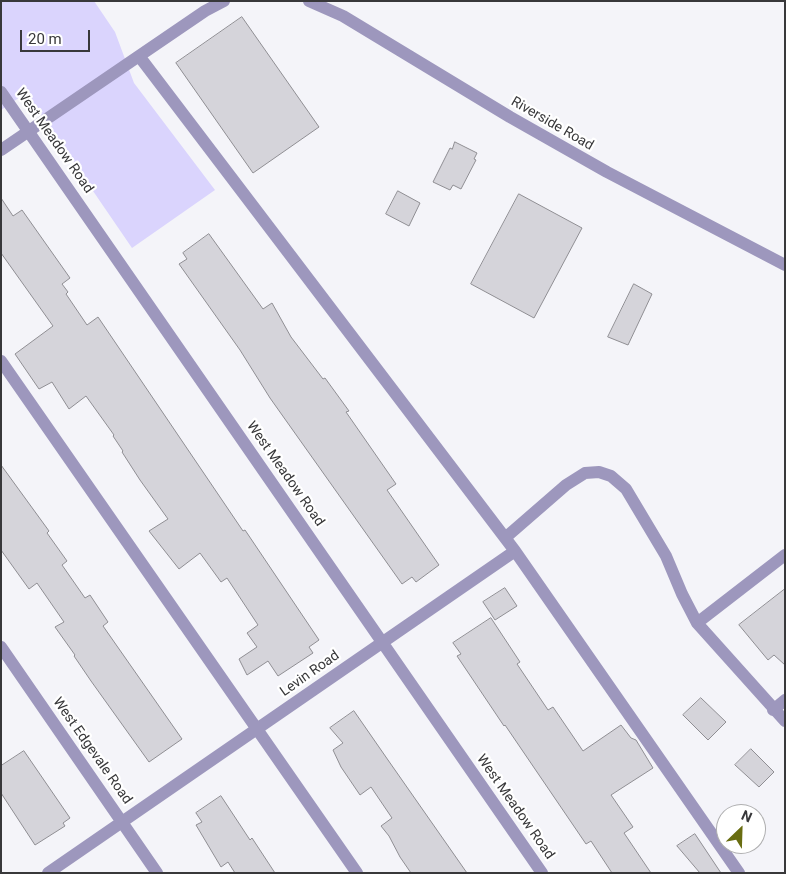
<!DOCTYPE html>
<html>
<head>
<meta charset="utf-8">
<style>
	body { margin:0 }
	#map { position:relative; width:786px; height:874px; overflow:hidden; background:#f4f4f9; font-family:Roboto,sans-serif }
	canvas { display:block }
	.frame { position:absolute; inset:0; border:2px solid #38383a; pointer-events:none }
	.north { position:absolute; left:716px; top:804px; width:50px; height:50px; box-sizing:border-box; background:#fff; border:1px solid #afafb0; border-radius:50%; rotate:24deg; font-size:14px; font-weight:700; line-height:20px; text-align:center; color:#38383a }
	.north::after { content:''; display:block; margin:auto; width:18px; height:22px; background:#696d11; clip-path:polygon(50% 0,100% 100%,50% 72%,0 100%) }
	.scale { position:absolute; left:20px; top:30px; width:70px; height:22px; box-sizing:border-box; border:2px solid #38383a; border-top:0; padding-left:6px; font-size:15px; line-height:18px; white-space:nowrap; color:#38383a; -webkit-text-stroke:4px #fff; paint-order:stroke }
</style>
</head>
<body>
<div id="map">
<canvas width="786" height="874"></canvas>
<div class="frame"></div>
<div class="north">N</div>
<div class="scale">20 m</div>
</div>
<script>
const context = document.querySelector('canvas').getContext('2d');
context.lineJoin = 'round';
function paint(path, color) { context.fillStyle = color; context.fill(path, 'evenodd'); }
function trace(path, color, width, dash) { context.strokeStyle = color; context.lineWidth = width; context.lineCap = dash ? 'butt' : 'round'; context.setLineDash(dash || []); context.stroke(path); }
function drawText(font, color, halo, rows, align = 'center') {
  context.font = font + ' Roboto,sans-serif'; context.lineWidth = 4.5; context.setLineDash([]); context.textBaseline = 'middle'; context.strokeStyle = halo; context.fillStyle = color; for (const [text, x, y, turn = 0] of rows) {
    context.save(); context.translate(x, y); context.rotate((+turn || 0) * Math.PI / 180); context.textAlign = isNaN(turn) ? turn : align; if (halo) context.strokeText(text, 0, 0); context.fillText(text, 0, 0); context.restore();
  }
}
const green = new Path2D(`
	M1,1H94L115,32L134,83L215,190L132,248L26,93L1,110Z`);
const building = new Path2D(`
	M242,17L319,127L253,173L176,63Z
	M455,142L477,153L474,159L476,160L461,189L453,185L450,190L433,182L450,148L452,149Z
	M398,191L420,203L409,226L386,214Z
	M519,194L582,228L534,318L471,284Z
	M1,198L13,216L22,210L70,278L62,284L68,292L66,294L87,325L98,317L243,531L245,530L319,640L309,647L313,653L278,676L268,661L247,675L239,659L257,647L247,633L258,625L227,578L221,582L200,553L179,569L149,531L168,519L140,480L122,452L123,451L113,436L114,435L86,396L69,409L52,382L39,389L15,354L53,326L1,253Z
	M209,234L263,309L272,303L291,337L323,379L325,378L349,411L346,412L396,484L387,490L439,565L416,582L412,577L402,584L270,398L240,350L179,264L187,259L183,253Z
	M634,284L652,294L628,345L608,337Z
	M1,465L49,531L47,533L67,561L62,565L85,598L90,595L108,622L103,626L182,739L149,762L91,681L74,656L75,655L55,627L64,622L37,583L29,589L1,550Z
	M505,588L517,606L495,620L483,602Z
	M785,589V665L774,655L768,660L739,625Z
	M491,618L520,662L517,664L548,710L553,707L583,751L621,725L631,738L636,740L653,768L611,795L633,827L624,833L651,873H612L591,841L586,844L505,725L504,726L457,656L461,654L453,643Z
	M701,698L726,722L708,740L683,715Z
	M354,711L388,760L467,873H411L400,857L389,836L381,826L392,818L371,787L360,795L341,767L333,750L343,743L330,728Z
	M751,749L774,772L759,787L735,765Z
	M24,751L70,818L63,823L65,826L35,845L1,793V766Z
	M221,796L250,840L252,838L275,873H235L228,862L221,867L196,825L202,822L196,813Z
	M695,834L721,873H700L677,846Z`);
const minor = new Path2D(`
	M309,1L343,16L510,117L607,172L785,265
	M139,56L515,551L739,873
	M1,92L542,873
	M1,150L205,11L224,1
	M1,361L357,873
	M505,538L566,485L585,473L599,472L611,476L626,489L666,556L682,594L697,623L785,721
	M697,623L785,555
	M1,647L157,873
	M773,710L785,700
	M48,873L515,551`);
const streetNames = [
	["Riverside Road",552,124,30],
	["West Meadow Road",54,141,55],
	["West Meadow Road",285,474,55],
	["Levin Road",310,674,-35],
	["West Edgevale Road",92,751,55],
	["West Meadow Road",515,807,55]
];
paint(green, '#dad4fd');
paint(building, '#d5d4da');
trace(building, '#8f8e93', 1);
trace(minor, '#9d97bd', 12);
drawText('14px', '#38383a', '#fff', streetNames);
</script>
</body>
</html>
